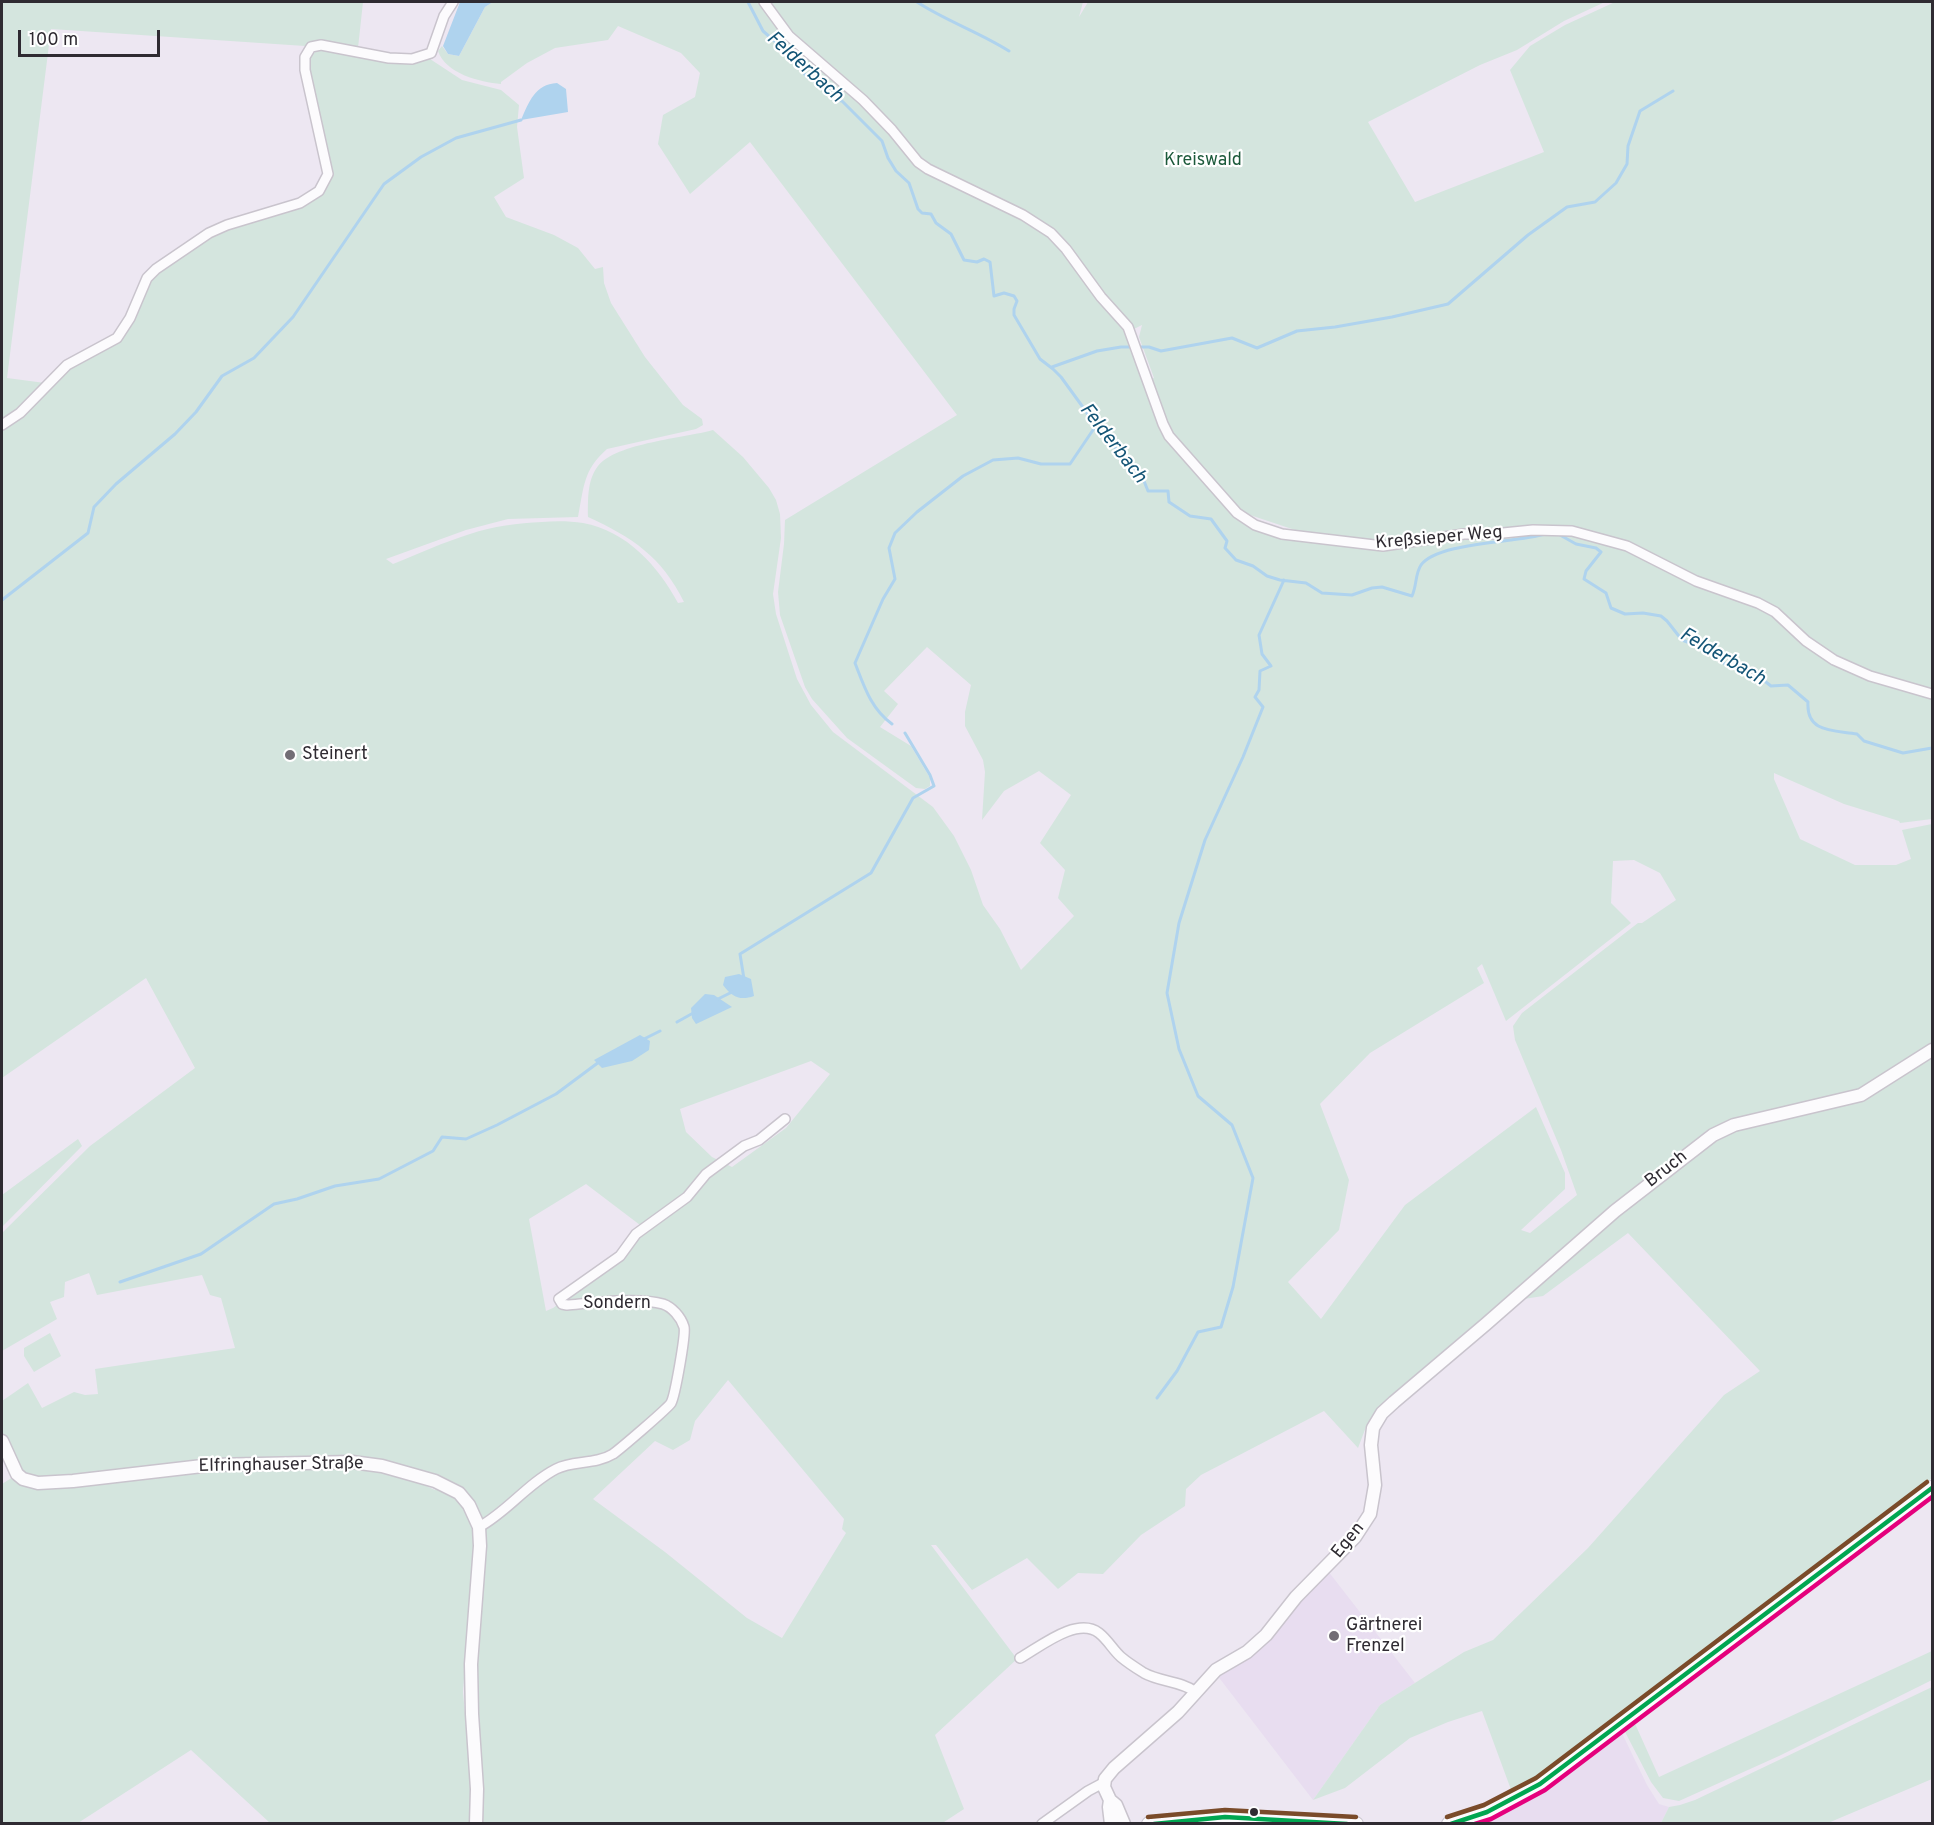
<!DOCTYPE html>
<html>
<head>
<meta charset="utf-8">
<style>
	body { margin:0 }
	#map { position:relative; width:1934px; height:1825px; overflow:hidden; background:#ede7f2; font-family:Overpass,sans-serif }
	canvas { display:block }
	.frame { position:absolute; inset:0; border:3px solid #2f2b32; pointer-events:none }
	.scale { position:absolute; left:18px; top:30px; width:142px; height:27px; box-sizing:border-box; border:3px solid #2f2b32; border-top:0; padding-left:8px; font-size:18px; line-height:21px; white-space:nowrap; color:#2f2b32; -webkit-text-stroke:4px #fff; paint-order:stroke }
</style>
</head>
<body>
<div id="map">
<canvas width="1934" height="1825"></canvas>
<div class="frame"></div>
<div class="scale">100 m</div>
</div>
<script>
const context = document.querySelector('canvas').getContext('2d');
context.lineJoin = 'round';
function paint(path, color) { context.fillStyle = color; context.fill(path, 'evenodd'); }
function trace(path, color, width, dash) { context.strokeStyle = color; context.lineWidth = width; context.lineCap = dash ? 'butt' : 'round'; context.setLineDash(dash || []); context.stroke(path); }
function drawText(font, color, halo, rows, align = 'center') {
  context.font = font + ' Overpass,sans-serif'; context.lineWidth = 4.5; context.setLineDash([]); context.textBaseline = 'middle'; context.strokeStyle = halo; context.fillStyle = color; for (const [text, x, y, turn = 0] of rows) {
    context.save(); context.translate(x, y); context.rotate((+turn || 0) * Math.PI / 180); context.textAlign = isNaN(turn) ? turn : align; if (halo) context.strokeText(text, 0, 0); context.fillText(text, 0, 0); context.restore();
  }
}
const built = new Path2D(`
	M1328,1571L1415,1683L1380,1705L1313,1800L1217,1675L1297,1605Z
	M1619,1727L1647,1785L1659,1804L1669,1807L1661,1823L1469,1824Z`);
const green = new Path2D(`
	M2,2H363L358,48L318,41L305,46L51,29L7,378L45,383L17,412L2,422Z
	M493,2H759L777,28L796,48L862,101L907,156L922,170L1028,223L1058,242L1055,229L941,175L921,162L872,106L849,85L801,46L782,26L765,2H1083L1079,17L1088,2H1605L1564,21L1517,50L1480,65L1368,122L1415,202L1544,152L1510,70L1530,46L1565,25L1615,2H1932V689L1871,675L1833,658L1801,635L1771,606L1698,578L1630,545L1580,530L1558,526L1462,532L1383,545L1319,538L1232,509L1229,512L1264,532L1352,547L1386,550L1424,545L1462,537H1487L1533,531H1557L1578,535L1645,556L1694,582L1772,614L1811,648L1856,676L1932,696V819L1900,823L1899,821L1844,804L1774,773V779L1800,839L1855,865H1896L1911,859L1902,830L1932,824V1045L1885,1076L1852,1094L1734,1119L1709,1129L1599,1216L1454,1346L1399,1391L1366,1427L1358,1448L1324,1411L1201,1475L1186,1489L1185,1506L1141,1535L1103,1574L1078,1573L1058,1589L1027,1558L972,1590L936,1545H931L1017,1659L935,1735L964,1809L941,1824L482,1823L483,1776L476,1688L483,1551L481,1528L496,1519L495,1518L476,1529L463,1692L472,1794L470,1823H270L191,1750L78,1823H2V1484L13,1477L34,1487H47L211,1469L353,1466L381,1470L411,1479L435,1490L442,1482L412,1468L384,1460L353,1455L227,1459L119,1472L48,1479L31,1478L23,1475L15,1464L4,1439L2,1433V1401L28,1383L42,1408L74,1392L85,1395L98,1394L95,1369L235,1348L221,1298L210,1295L202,1275L97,1295L89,1273L65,1282L64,1297L50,1302L57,1319L2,1351V1233L90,1146L195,1068L146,978L2,1078V429L25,412L62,374L73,365L118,340L129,325L148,283L171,261L212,236L231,227L304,205L321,193L332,175L308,71C308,58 310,53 322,49C356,54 394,67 427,57L462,80L501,90L519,105L517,127L524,178L494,197L506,217L554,235L578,248L595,269L603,267L604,283L611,303L645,357L683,405L702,419L703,425L696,429L607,449C583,470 584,487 578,517L508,519L466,530L386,559L393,564C418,554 444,542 470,534C493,526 518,523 542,522C555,521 570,521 583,523C627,531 658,566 678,603L684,602C662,557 632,537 588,517C588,500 587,480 598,466C616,443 685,438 713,430L743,457L769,488L776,500L780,514L781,538L773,594L776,614L797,679L811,705L833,732L933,807L954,836L971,870L983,905L1000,929L1021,970L1074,916L1058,898L1065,870L1040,843L1071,795L1039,771L1004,791L982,820L985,772L983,760L965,726V712L971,685L927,647L884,691L898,704L880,727L911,746L930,778V786L925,789L916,788L847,738L812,699L805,687L780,615L778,592L784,544L785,520L957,415L750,142L690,194L658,144L663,115L695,97L700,73L681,53L618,26L608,40L555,48L527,63L501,82V84C480,82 446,74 438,51L442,46L448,54L459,56L485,7ZM1104,303L1134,329L1142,325L1139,337L1154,378L1146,379L1126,330ZM1634,860L1660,873L1676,900L1642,923H1638L1522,1013L1513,1026L1515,1040L1561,1150L1577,1195L1530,1233L1521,1230L1565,1189V1173L1536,1107L1405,1205L1321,1319L1288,1282L1339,1230L1349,1180L1320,1104L1370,1053L1484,983L1477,968L1482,964L1506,1021L1631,923L1611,903L1613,861ZM811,1061L830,1074L786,1128L732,1167L712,1157L686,1132L680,1109ZM586,1184L640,1225L636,1240L622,1259L553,1308L546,1311L529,1219ZM728,1380L844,1519L842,1529L846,1533L782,1638L747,1618L665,1552L593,1499L655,1441L673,1450L690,1440L695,1421Z
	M1932,1055V1478L1764,1603L1641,1702L1540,1773L1513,1795L1482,1711L1448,1722L1410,1738L1345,1788L1313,1800L1380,1705L1464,1652L1493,1640L1588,1548L1724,1395L1760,1371L1628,1233L1543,1296L1524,1299L1642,1194L1729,1129L1855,1101Z
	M78,1139L82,1146L2,1227V1217L3,1216L2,1195Z
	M50,1333L61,1356L34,1372L24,1356V1348Z
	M1932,1651V1680L1779,1756L1679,1801L1663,1798L1651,1782L1622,1726L1632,1717L1659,1777Z
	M1932,1687V1779L1828,1823H1661L1669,1807L1680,1805L1695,1800Z`);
const water = new Path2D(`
	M460,2H493L485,7L459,56L448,54L443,46Z
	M557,83L566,89L568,112L521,120C529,102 535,84 557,83Z
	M739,974L751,979L754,996C740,1001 732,997 723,985L725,977Z
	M705,994L714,995L732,1007L696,1024L692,1018L691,1008Z
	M640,1035L650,1041L649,1050L632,1061L602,1068L594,1060Z`);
const stream = new Path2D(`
	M748,2L763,31L779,45L808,78L827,88L836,100L842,101L882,141L888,158L896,171L909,183L918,209L922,213L931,214L936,223L951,234L964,260L977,262L984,259L990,262L994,296L1004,293L1014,296L1017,301L1014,309V315L1040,359L1053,369L1061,377L1085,410L1095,427L1113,444L1124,464L1142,476L1148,491H1168L1169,502L1190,516L1211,519L1227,541L1225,548L1236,560L1253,566L1267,576L1280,580L1306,583L1322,593L1352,595L1372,588L1382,587L1412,596C1417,585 1415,574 1421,565C1438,542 1516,543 1545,534
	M917,2C946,21 979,32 1009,51
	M1052,367L1097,351L1121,347H1149L1161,351L1232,338L1257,348L1297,331L1335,327L1392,317L1448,304L1528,235L1567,207L1595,202L1616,183L1627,164L1628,146L1640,111L1673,91
	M1560,535L1576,544L1596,548L1601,552L1586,571L1584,579L1606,593L1611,608L1625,614L1643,613L1661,616L1667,621L1682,640L1706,649L1725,664L1736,668L1749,669L1771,686L1788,685L1808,702C1806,733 1833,730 1857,734L1864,741L1903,753L1932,748
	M2,600L88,533L94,507L116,484L175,434L196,412L222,376L254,358L293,317L384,184L421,157L456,138L521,120
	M892,724C871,709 864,686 855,663L883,599L895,579L889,548L895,533L917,512L963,476L993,460L1018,458L1041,464H1070L1095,427
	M744,979L740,954L871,873L913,798L934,786L930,775L905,733
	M716,1000L732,992
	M677,1022L695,1012
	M642,1040L660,1031
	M120,1282L201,1254L274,1204L297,1199L335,1186L379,1179L433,1151L442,1137L466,1139L497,1125L556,1094L599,1062
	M1157,1398L1177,1371L1198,1332L1221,1327L1233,1287L1253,1178L1232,1125L1198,1096L1179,1049L1167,993L1179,923L1205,840L1243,757L1263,707L1255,697L1259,690L1260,671L1271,666L1262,654L1259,635L1284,580`);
const minor = new Path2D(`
	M764,2L789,36L863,100L892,130L918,162L928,169L1023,215L1051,233L1066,249L1101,297L1128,327L1163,424L1169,436L1237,513L1255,525L1282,534L1383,546L1464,534H1493L1533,530L1572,531L1627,546L1696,581L1758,603L1775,612L1806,641L1834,660L1870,676L1932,694
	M2,425L20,413L67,365L117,338L130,318L147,278L156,269L209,233L227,225L300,203L319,191L328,174L305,70V57L311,47L321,45L389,58L412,59L431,53L444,16L453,2
	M479,1527C507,1512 527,1484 556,1469C573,1460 595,1465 613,1454C620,1449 667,1409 671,1403C675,1396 686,1334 684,1327C681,1317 672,1307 663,1304C639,1297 592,1303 567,1305L562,1304L559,1299L620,1256L636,1234L687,1197L706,1174L744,1146L759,1140L785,1119
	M1020,1658C1040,1647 1077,1616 1099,1633C1108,1640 1113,1650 1121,1657C1128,1663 1136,1668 1144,1673C1160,1682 1181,1681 1196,1692
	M1042,1824L1088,1791L1103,1783`);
const tertiary = new Path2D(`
	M2,1441L17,1474L23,1479L38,1483L73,1481L211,1465L352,1462L382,1466L435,1481L459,1493L469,1505L479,1527L480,1546L471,1664L472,1714L477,1789L476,1824
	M1110,1800L1109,1807L1111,1824
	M1124,1824L1116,1805L1110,1800L1104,1787L1105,1779L1114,1768L1178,1712L1216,1670L1247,1652L1266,1635L1296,1597L1355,1537L1370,1514L1375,1485L1371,1445L1373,1428L1382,1413L1394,1402L1486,1324L1615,1211L1713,1135L1734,1125L1861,1095L1932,1050`);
const secondary = new Path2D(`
	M1149,1824L1225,1817L1356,1824
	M1449,1824L1487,1812L1540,1784L1932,1488`);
const bus1 = new Path2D(`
	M1154,1824L1225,1817L1347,1824
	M1451,1824L1487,1812L1540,1784L1932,1488`);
const bus2 = new Path2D(`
	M1475,1824L1491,1819L1545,1790L1932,1497`);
const bus3 = new Path2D(`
	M1148,1817L1225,1810L1356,1817
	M1447,1817L1484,1805L1536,1778L1927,1482`);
const markers = [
	[290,755,6,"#726d75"],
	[1334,1636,6,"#726d75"],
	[1254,1812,5,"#2f2b32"]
];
const parkNames = [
	["Kreiswald",1203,161]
];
const streetNames = [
	["Kreßsieper Weg",1439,539,-5],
	["Bruch",1667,1170,-38],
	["Sondern",617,1304],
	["Elfringhauser Straße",281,1466,-1],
	["Egen",1349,1541,-51]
];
const poiNames = [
	["Steinert",302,755],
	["Gärtnerei",1346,1626],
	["Frenzel",1346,1647]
];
const waterNames = [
	["Felderbach",804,68,42],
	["Felderbach",1112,444,52],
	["Felderbach",1722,658,30]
];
paint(built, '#e8ddf0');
paint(green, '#d4e5de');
paint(water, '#afd3ee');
trace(stream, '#afd3ee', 3);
trace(minor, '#c9c4cd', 12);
trace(tertiary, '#c9c4cd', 15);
trace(secondary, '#c9c4cd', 16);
trace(minor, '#fcfbfd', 9);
trace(tertiary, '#fcfbfd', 12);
trace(secondary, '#fcfbfd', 14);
trace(bus1, '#00a651', 4.5);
trace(bus2, '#e5007d', 4.5);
trace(bus3, '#7a4b2a', 4.5);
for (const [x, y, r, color] of markers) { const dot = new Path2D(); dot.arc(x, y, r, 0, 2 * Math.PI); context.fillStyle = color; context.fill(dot); trace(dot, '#fff', 2); }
drawText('18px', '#1c5a3b', '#fff', parkNames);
drawText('18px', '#2f2b32', '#fff', streetNames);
drawText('18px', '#2f2b32', '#fff', poiNames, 'left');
drawText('italic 20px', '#145576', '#fff', waterNames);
</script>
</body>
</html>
